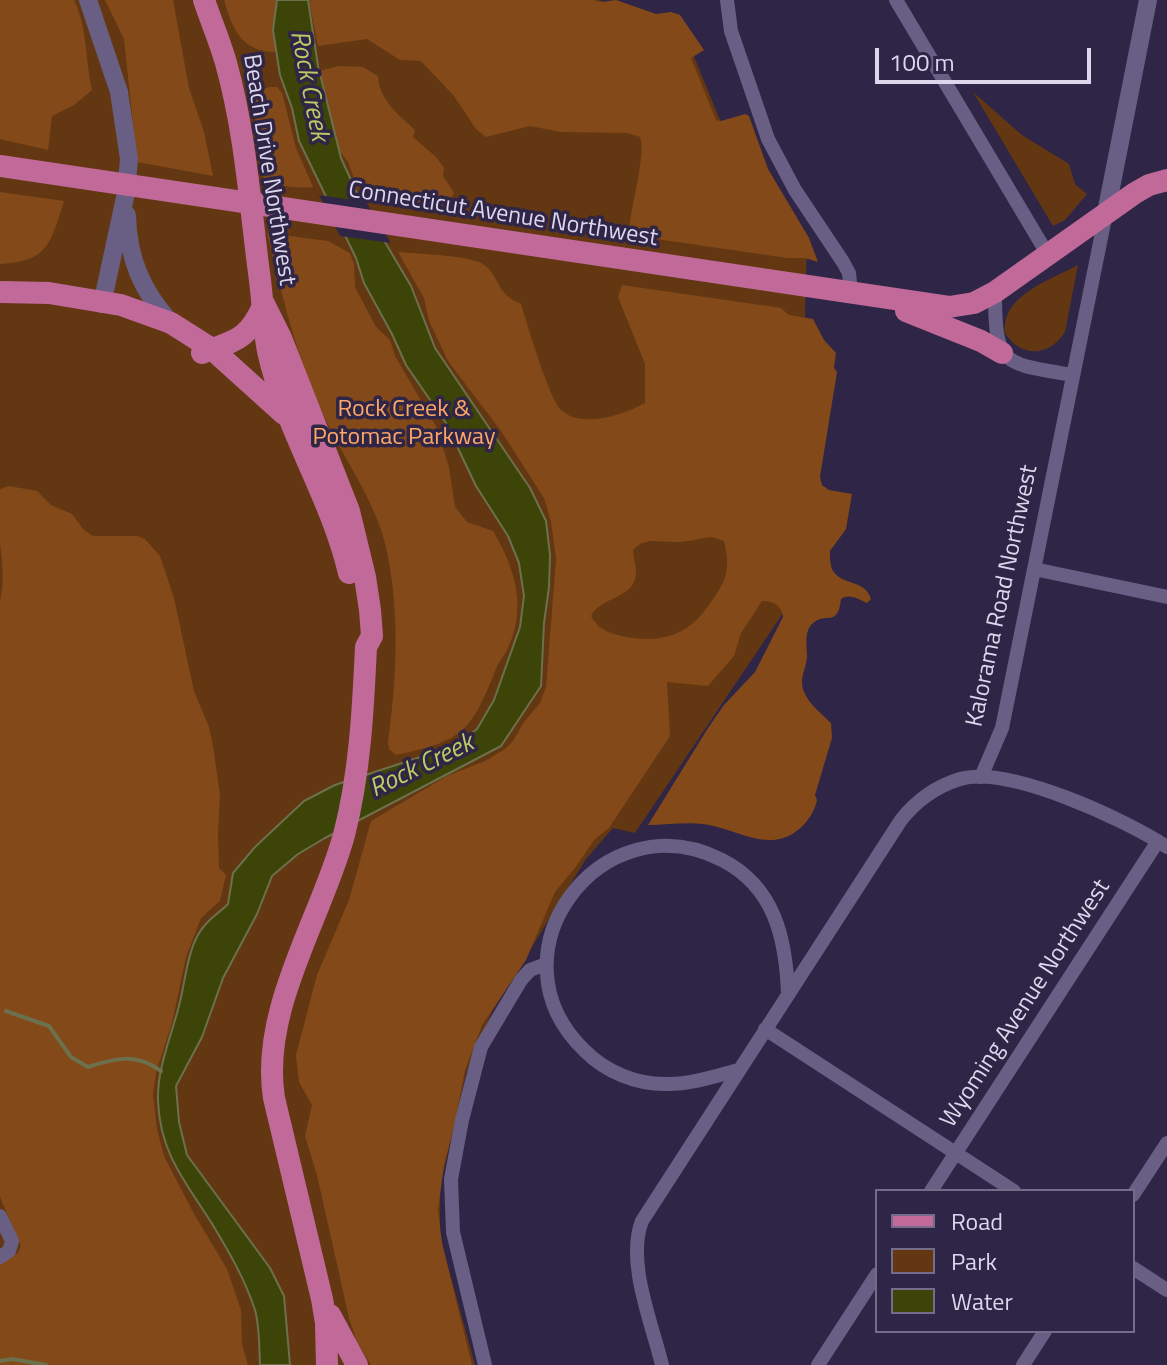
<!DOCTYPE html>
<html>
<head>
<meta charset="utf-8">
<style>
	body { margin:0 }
	#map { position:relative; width:1167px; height:1365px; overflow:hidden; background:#2f2546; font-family:"Titillium Web",sans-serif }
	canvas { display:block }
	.legend { position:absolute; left:875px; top:1189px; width:260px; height:144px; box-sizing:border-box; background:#2f2546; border:2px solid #756c89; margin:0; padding:10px 14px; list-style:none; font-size:24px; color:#ddd7ed }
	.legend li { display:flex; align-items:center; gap:16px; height:40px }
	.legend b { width:40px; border:2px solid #756c89 }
	.scale { position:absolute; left:875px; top:48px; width:216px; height:36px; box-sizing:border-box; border:4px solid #ddd7ed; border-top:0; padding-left:10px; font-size:24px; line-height:28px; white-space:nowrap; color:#ddd7ed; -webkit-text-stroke:6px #2f2546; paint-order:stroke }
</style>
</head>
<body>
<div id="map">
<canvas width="1167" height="1365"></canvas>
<ul class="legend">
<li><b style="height:10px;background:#c16a9a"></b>Road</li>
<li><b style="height:22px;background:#633712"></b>Park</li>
<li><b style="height:22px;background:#3c4407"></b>Water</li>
</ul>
<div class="scale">100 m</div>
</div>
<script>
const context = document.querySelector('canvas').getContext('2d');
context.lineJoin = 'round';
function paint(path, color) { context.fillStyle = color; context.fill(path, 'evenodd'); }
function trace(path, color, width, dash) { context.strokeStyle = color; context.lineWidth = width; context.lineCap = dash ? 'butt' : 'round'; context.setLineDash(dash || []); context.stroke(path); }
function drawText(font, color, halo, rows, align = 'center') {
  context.font = font + ' "Titillium Web",sans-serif'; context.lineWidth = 7; context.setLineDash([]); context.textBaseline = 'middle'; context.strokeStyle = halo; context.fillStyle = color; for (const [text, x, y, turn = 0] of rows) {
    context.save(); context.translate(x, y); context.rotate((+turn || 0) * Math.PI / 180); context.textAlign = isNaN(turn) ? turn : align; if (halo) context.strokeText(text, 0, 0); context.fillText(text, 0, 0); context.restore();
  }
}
const green = new Path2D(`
	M0,0H599L684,32L720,120L807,245L805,314L814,567L635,833L613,828L586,859L492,1012L467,1070L440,1187V1237L475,1365H0Z
	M973,92L1022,135L1069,164L1075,184L1087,194L1065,220L1053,226Z
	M1078,265L1065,332C1049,357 1021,358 1005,333C1001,295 1051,280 1078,265Z`);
const forest = new Path2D(`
	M0,0H74C88,29 85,60 92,90L74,105L52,116L48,150L0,139Z
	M105,0H173L189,88L204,132L213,176L137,162L124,39Z
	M224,0H277L273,30L276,52C242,52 232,29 224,0Z
	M309,0H594L601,2L616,0L656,14L671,12L680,15L704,50L691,58L716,120L721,121L745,114L749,116L768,169L809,238L818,262L805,258H787L629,235C629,211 647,153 640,137L627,133L561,132L530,126L486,137L476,129L454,96L421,61L400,60L367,39L318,46Z
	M339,66L363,67L378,76C379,100 399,115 415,130L413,137L436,157L444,168L443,176L454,193L446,207C430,197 414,204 396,202C381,200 369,192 356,184L348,162L334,143L310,83L319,71Z
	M270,87H277L282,93L296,148L313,187C304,189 272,186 265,180C263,178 261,170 259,167L254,96L259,90Z
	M0,192L64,201C50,244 49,261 0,264Z
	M267,233L328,241L350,253L354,264L355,287L376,327L390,340L395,356L437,428L449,467L455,507L467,522L493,531C515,568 527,607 508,648C505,655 499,661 496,669C471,731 464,741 396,755L389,749L388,742C397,677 400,611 386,547C375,500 343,458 323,414C296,356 282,295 267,233Z
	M398,252C416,254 477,255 487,267C502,283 497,294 521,304C527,324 549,398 561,410C582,429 623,415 645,403V364L618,297L622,285L781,308L789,315L813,319L824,340L836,353L834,368L837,372L820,477L822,485L829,490L852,494L846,529L830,551C830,557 830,566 833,571C843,586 865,579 871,599L867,603C858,599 850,593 841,599C838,629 825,610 811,625C804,634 807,646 807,656C807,665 802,673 802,682C802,699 820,712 831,723L832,738L815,795L817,800C815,811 807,823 798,830C768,854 736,828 703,824C686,822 666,825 648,825L708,728L724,705L755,672L783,617C782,605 773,601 762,601L741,633L734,656L708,686L667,682L670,736L609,828L594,840L575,868L555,892L526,960L482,1025L465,1070L455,1122L444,1165L438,1210L442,1243L472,1365H371L357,1342L349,1318L317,1175L305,1136L312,1105L299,1082L296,1055L317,975L349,900L371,821L447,776L485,761L505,749L513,741L524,722L540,703L546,687L556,559L551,522L544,498L501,431L448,361L429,321L424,298ZM712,537L724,541C731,571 726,581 709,605C688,635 663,643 627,637C612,634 599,631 591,616C601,596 637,599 636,571C636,564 633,557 633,550C646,536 661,543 678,542C689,542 701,538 712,537Z
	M9,486L37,491L51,505L72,514L83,529L93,536H137L145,539L160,556L174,598L194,691L209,727L213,746L220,795L218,834L219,868L226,875L220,901L201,918L186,957L172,1023L156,1073L153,1094L157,1129L164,1156L193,1212L227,1269L241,1310L242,1344L248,1365H0V1262L18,1253L21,1246L0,1197V601C5,579 2,564 0,542C0,525 0,507 0,489Z`);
const water = new Path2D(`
	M277,0H308L318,66L341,158L360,200L411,286L435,348L530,488L546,521L550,555L549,587L544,623L541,686L501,746L325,838L298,854L272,876L257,914L223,978L202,1037L176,1086L179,1122L187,1155L270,1268L284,1296L290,1365H260C259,1347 260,1328 255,1310C245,1279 228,1250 211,1222C185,1181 160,1153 158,1101C157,1068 171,1037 179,1006C186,980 187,945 205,925C212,917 221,911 228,904L233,873L255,847L304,801L335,785L454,746L477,729L494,700L520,627L524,596L519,563L508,536L476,486L446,423L406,365L392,334L364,283L356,258L299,141L292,108L280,75L273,30Z`);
const pier = new Path2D(`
	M319,195L366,202L391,243L340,236Z`);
const stream = new Path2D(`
	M6,1011L49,1026L71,1057L88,1067C116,1058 136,1053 161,1071
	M0,1361L12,1359L46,1365`);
const minor = new Path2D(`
	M727,0L731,31L768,139L795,190L843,262L849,273L851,293
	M896,0L1048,255
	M995,292C995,367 1003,363 1073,375
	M1034,569L1167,597
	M981,777L1002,728L1106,213
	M765,1029L1014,1191
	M739,1070C716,1076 692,1084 668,1084C637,1085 606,1072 585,1051C484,955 601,798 722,860C775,887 786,939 788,994
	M931,1191L1158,841
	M1133,1195L1167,1143
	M0,1216L12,1241L9,1251L0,1257
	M1133,1268L1167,1290
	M485,1365L453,1232L451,1179L462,1120L481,1047L521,980L530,970L546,964
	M662,1365C652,1323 626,1262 642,1221L901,820C916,801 937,786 960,779C1009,765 1126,820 1167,847
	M818,1365L877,1274
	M1023,1365L1045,1331`);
const tertiary = new Path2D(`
	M88,0L119,92L129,159L126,193L102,304
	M1106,213L1148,0
	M127,215C128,259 142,291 171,323`);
const primary = new Path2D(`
	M204,0C211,21 220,42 226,63C245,131 250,203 259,273C263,299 263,326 268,351C285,429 331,496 349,573
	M0,166L949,307L974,303L995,292L1135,193L1149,185L1167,180
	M0,292L49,293L121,305L171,323L212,349L284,414
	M264,304L281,338L349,511L365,577L370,610L372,636L366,647C363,711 360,773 344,835C321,919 260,1009 274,1098L322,1299L326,1323L327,1365
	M906,311L981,341L1002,353
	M202,353C235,340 247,341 263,306
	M330,1315L357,1365`);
const streetNames = [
	["Beach Drive Northwest",268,170,81],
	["Connecticut Avenue Northwest",503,215,9],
	["Kalorama Road Northwest",1003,596,-78],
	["Wyoming Avenue Northwest",1026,1004,-57]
];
const parkNames = [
	["Rock Creek &",404,410],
	["Potomac Parkway",404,438]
];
const waterNames = [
	["Rock Creek",308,86,79],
	["Rock Creek",422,767,-26]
];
paint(green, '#633712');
paint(forest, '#834918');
paint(water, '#3c4407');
trace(water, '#6c704c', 2);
paint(pier, '#2f2546');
trace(stream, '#6c704c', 4);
trace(minor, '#695f84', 14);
trace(tertiary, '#695f84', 18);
trace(primary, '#c16a9a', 22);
drawText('24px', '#ddd7ed', '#2f2546', streetNames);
drawText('24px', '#fda767', '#2f2546', parkNames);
drawText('italic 26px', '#bccc65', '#2f2546', waterNames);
</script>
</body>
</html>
